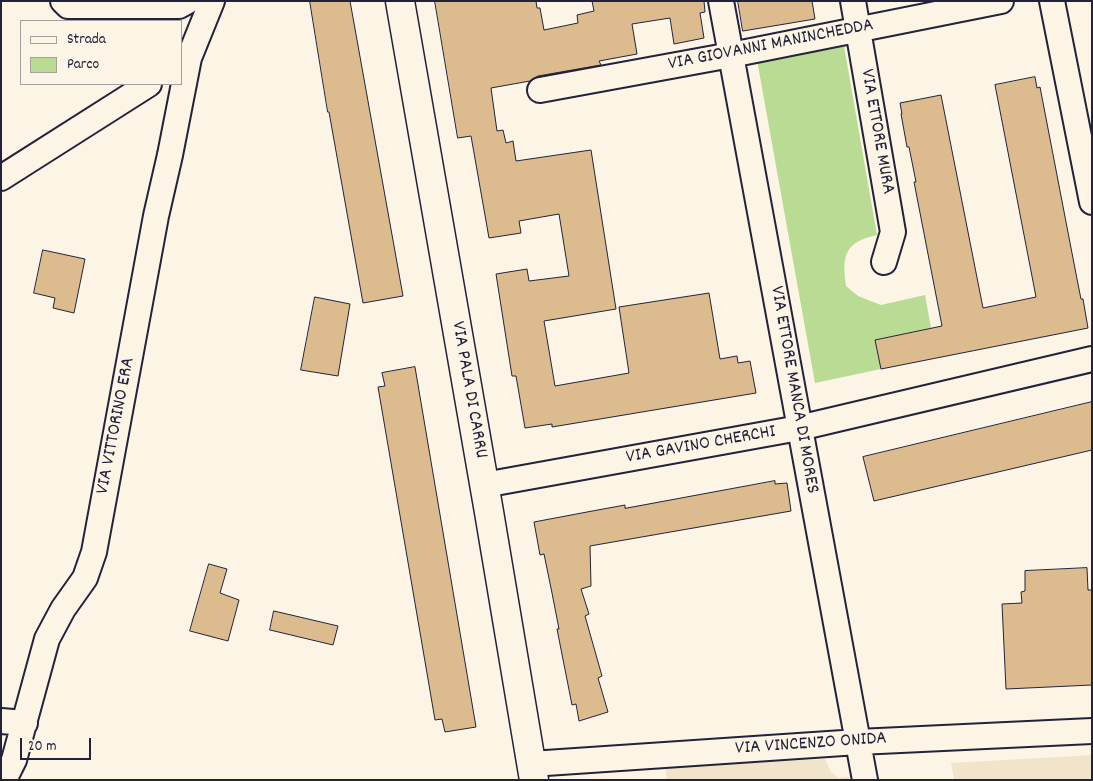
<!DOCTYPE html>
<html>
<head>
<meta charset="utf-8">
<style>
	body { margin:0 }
	#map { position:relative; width:1093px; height:781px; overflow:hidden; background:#fcf5e5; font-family:Dekko,sans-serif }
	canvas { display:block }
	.frame { position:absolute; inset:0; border:2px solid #22223b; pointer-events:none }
	.legend { position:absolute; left:20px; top:20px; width:162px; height:65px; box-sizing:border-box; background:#fcf5e5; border:1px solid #a5a1a1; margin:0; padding:6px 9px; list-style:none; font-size:15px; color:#22223b }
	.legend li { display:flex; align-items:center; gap:10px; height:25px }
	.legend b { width:25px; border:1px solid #a5a1a1 }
	.scale { position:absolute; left:20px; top:738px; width:71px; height:22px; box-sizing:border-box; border:2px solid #22223b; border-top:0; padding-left:6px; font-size:15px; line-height:18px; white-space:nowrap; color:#22223b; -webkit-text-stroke:4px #fcf5e5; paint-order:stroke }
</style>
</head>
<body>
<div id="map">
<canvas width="1093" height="781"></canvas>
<div class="frame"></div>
<ul class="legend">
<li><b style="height:6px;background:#fcf5e5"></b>Strada</li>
<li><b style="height:14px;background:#badb94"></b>Parco</li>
</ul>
<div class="scale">20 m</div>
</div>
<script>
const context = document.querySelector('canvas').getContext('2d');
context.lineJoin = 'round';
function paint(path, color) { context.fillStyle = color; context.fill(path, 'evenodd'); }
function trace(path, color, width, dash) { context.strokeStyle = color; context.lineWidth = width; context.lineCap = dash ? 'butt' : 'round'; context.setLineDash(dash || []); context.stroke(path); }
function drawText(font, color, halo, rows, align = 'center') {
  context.font = font + ' Dekko,sans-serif'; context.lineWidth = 5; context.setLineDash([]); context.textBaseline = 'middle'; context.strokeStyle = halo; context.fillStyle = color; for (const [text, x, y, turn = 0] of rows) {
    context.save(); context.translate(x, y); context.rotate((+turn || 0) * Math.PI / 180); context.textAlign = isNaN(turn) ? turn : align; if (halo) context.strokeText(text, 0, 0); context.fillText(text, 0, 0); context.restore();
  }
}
const built = new Path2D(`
	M1092,755V780H954L951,763Z
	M825,759L831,772L839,778L849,777L850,780H667L665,767Z`);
const green = new Path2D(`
	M844,46L877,235C844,242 842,256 846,286L858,296L881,305L925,295L931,328L875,340L881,369L815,383L757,60Z`);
const building = new Path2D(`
	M310,1H350L403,296L363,303L329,112H328Z
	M435,1H536L537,8H540L544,30L578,23L577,15L594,11L592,1H704L705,12L700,13L704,38L674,44L670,18L632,24L637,54L599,61L601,65L538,76L530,81L491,88L497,131L503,130L506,143L513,141L516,161L591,150L616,309L544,321L555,386L629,373L619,307L709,293L720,359L737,356L738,363L750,361L756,393L552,427V424L525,428L516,376H512L496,274L527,269L529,281L569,276L559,214L519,221L521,233L489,238L471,136L458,138Z
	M738,1H812L815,19L743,31Z
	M1035,77L1037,88L1040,87L1077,279L1081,299H1083L1088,328L881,369L875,340L942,326L914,182H916L909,147H907L901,114H902L900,103L941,95L983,308L1036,297L995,85Z
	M43,250L85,259L74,313L53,308L55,298L34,293Z
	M315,297L350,304L338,376L301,370Z
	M415,367L476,727L445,732L442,719L435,720L378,387L385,386L382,373Z
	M1092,402V450L874,501L863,457Z
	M775,481V484L787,483L791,511L590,546L591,586L581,589L589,614L585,616L602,676L598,678L608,712L579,721L576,704L572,705L557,629H559L552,593L544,554L540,555L534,522L587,512L625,505V508Z
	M209,564L227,569L220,593L239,600L228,641L190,631Z
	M1087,568L1088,590H1092V685L1006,689L1002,604L1022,603L1021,592L1025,591V571Z
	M274,611L338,626L333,645L270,630Z`);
const street = new Path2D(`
	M63,1L68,6H179L188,1
	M721,1L865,780
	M853,1L893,232L884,262
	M1052,1L1092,202
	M540,90L731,55L1001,1
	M1,178L149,84
	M484,485L799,428L1092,359
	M1,721L25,723
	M531,764L858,742L1092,731
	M4,780L14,760L47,639L63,609L85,578L94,552L156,216L170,155L189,58L212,1`);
const secondary = new Path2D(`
	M400,1L489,512L534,780`);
const streetNames = [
	["VIA GIOVANNI MANINCHEDDA",771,46,-11],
	["VIA ETTORE MURA",876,132,80],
	["VIA PALA DI CARRU",468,390,80],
	["VIA ETTORE MANCA DI MORES",793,390,80],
	["VIA VITTORINO ERA",117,426,-79],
	["VIA GAVINO CHERCHI",701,446,-10],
	["VIA VINCENZO ONIDA",811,745,-4]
];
paint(built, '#f2e4cb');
paint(green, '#badb94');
paint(building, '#dcbc8f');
trace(building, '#22223b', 1);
trace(street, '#22223b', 28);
trace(secondary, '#22223b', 31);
trace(street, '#fcf5e5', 24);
trace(secondary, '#fcf5e5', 28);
drawText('19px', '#22223b', '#fcf5e5', streetNames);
</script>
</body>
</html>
